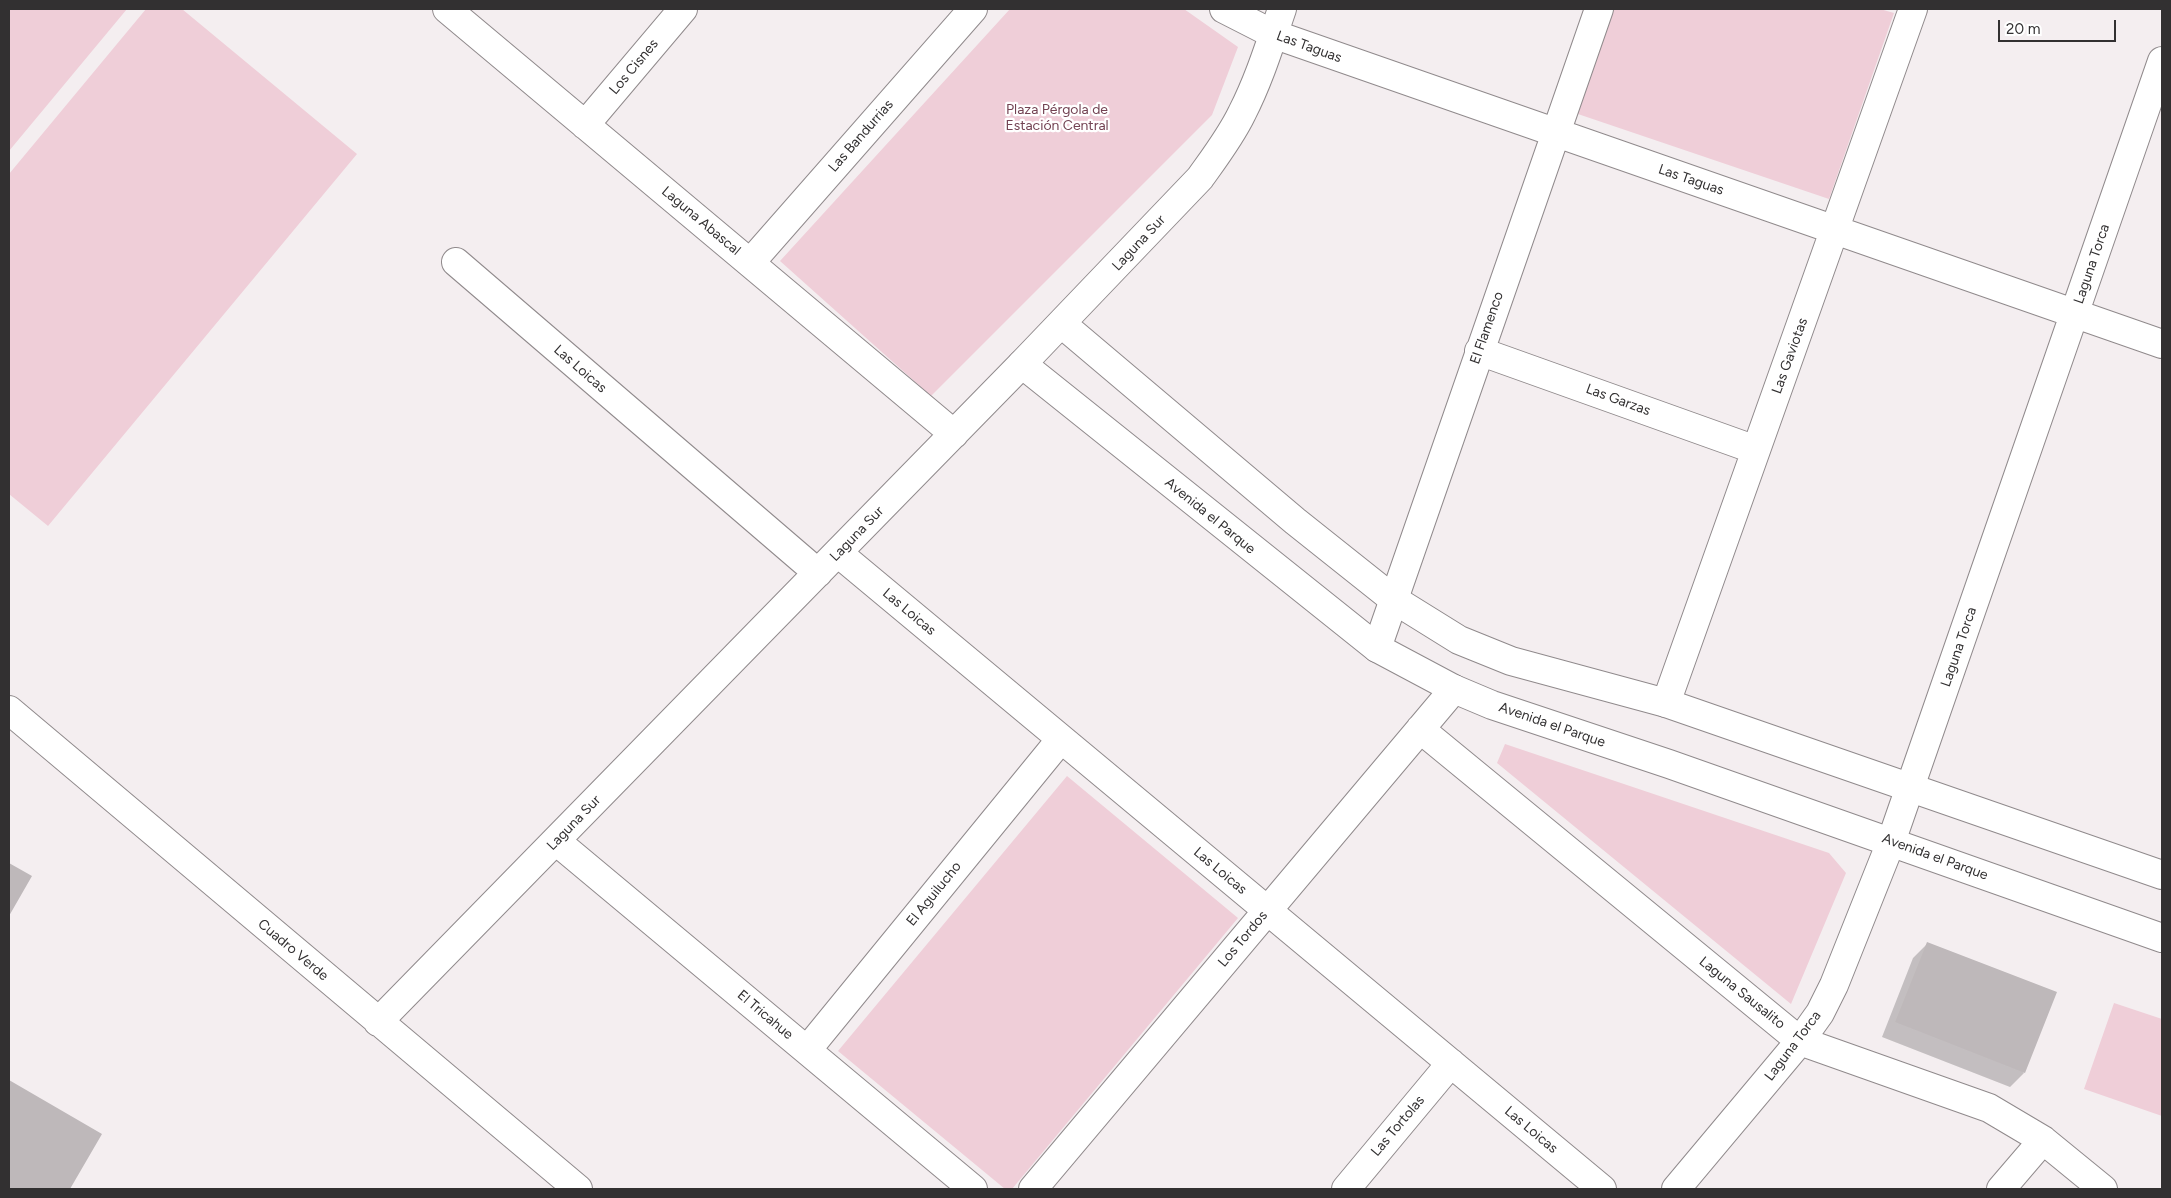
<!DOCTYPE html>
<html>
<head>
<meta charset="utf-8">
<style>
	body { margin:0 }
	#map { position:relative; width:2171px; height:1198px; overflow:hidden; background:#f4eef0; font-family:Figtree,sans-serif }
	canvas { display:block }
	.frame { position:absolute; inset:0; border:10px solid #323031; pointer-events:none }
	.scale { position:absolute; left:1998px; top:20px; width:118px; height:22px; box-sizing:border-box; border:2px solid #323031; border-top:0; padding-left:6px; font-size:15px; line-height:18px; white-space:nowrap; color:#323031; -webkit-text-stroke:4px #fff; paint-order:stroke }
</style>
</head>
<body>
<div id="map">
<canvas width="2171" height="1198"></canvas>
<div class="frame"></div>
<div class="scale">20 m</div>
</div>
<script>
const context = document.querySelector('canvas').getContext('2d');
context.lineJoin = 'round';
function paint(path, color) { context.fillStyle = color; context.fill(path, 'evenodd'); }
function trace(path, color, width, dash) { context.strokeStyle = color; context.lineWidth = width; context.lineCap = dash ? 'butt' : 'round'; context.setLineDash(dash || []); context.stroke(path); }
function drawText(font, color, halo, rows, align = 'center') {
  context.font = font + ' Figtree,sans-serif'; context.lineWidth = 4.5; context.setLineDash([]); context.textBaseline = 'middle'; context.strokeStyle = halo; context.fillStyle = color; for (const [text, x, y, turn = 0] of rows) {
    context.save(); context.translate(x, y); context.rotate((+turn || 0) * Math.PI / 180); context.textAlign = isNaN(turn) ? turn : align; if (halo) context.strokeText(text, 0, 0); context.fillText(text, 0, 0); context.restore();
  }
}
const green = new Path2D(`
	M9,9H127L9,151Z
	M146,9H182L357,154L48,526L9,494V174Z
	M1010,9H1184L1238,47L1212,115L931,396L780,261Z
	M1607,9H1880L1894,13L1829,199L1572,112Z
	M1505,744L1829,853L1846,873L1791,1004L1497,763Z
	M1067,776L1238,918L1012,1189H1005L838,1051Z
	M2114,1003L2162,1019V1116L2084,1089Z`);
const shadow = new Path2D(`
	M1928,943L2024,1073L2010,1087L1882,1037L1913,958Z
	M9,1082L101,1134L69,1189H9Z`);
const building = new Path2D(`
	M9,863L32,876L9,916Z
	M1927,942L2057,992L2025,1073L1895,1022Z
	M9,1080L102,1134L70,1189H9Z`);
const minor = new Path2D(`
	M447,9L954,434
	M1224,9L1273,34L2162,344
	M585,125L683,9
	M456,262L818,573
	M750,263L973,9
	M1479,351L1756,450
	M838,553L1602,1189
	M1377,648L1599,9
	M1666,703L1913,9
	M9,710L578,1189
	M1420,729L1800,1041L1989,1108L2043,1140L2103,1189
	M556,841L973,1189
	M378,1022L1022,364
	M807,1050L1061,739
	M1033,1189L1454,689
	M1346,1189L1451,1063
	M1676,1189L1800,1041L1820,1013L1834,985L1891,842L2162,61
	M2001,1189L2043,1140`);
const tertiary = new Path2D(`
	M1282,9C1270,44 1259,80 1242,113C1231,136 1215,157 1200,178L1022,364L1377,648L1454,689L1492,705L1669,764L2162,938
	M1062,324L1295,521L1393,599L1459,640L1511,661L1666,703L2162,875`);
const streetNames = [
	["Las Taguas",1309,47,20],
	["Los Cisnes",634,67,-50],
	["Las Bandurrias",861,136,-49],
	["Las Taguas",1691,180,19],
	["Laguna Abascal",701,221,40],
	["Laguna Sur",1139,243,-47],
	["Laguna Torca",2092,264,-71],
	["El Flamenco",1487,328,-71],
	["Las Gaviotas",1790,356,-70],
	["Las Loicas",580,369,41],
	["Las Garzas",1618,400,20],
	["Avenida el Parque",1210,516,39],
	["Laguna Sur",857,534,-46],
	["Las Loicas",909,612,40],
	["Laguna Torca",1959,647,-71],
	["Avenida el Parque",1552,725,19],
	["Laguna Sur",574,823,-46],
	["Avenida el Parque",1935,857,20],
	["Las Loicas",1220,871,40],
	["El Aguilucho",934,894,-51],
	["Los Tordos",1243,939,-50],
	["Cuadro Verde",293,950,40],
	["Laguna Sausalito",1742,993,39],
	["El Tricahue",765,1015,40],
	["Laguna Torca",1793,1046,-53],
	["Las Tortolas",1398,1126,-50],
	["Las Loicas",1531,1130,40]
];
const parkNames = [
	["Plaza Pérgola de",1057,110],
	["Estación Central",1057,126]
];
paint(green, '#efced8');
paint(shadow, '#0003');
paint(building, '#beb8ba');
trace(minor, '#908a8c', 30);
trace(tertiary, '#908a8c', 30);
trace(minor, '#fff', 28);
trace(tertiary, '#fff', 28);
drawText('14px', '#323031', '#fff', streetNames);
drawText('14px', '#734353', '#fff', parkNames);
</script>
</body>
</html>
